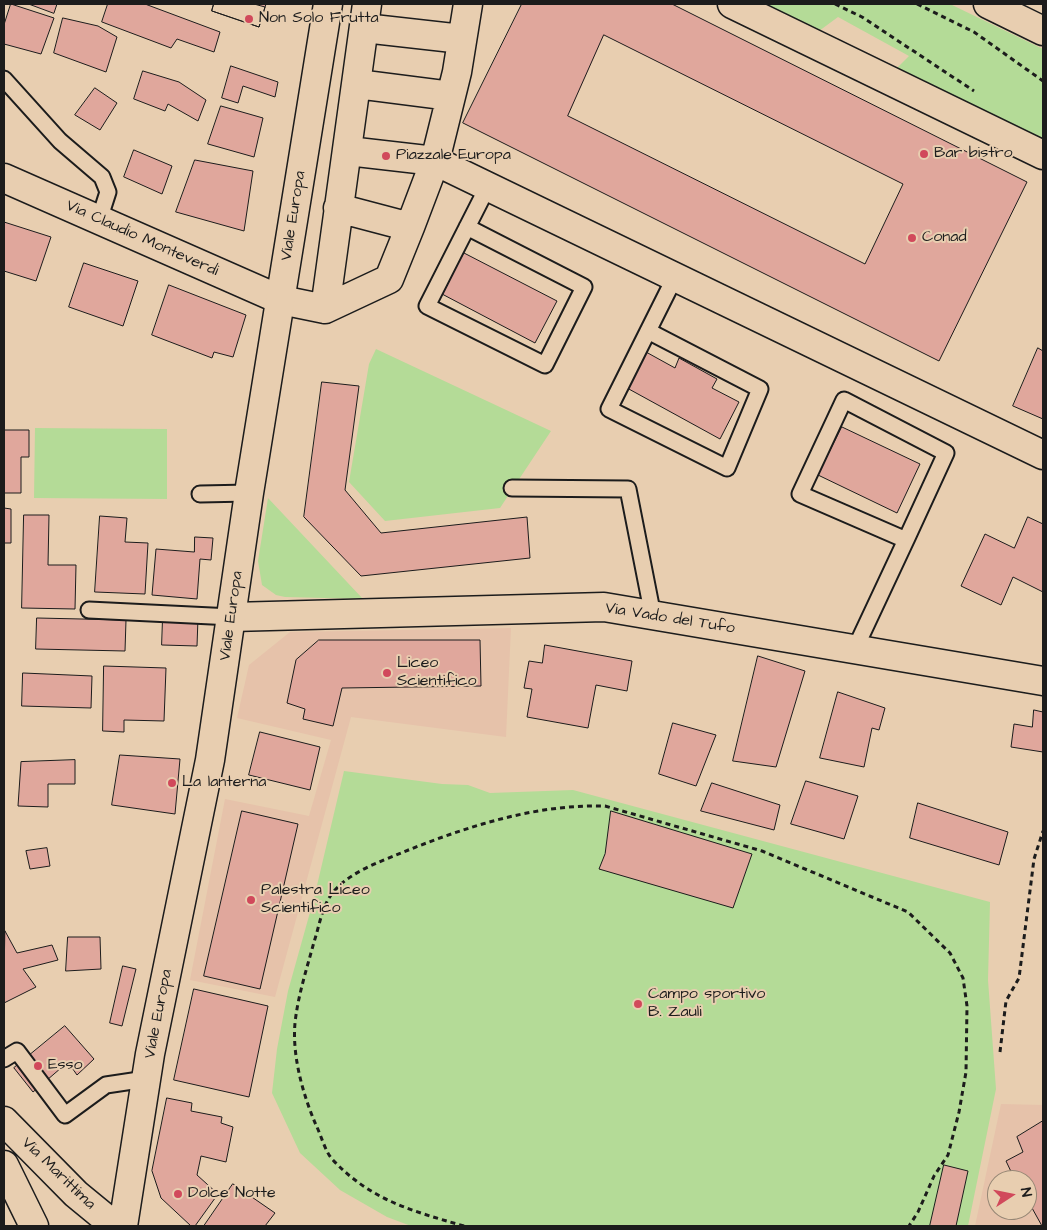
<!DOCTYPE html>
<html>
<head>
<meta charset="utf-8">
<style>
	body { margin:0 }
	#map { position:relative; width:1047px; height:1230px; overflow:hidden; background:#e8ceb0; font-family:"Architects Daughter",sans-serif }
	canvas { display:block }
	.frame { position:absolute; inset:0; border:5px solid #1c1c1c; pointer-events:none }
	.north { position:absolute; left:987px; top:1170px; width:50px; height:50px; box-sizing:border-box; background:#e8ceb0; border:1px solid #968775; border-radius:50%; rotate:79deg; font-size:14px; font-weight:700; line-height:20px; text-align:center; color:#1c1c1c }
	.north::after { content:''; display:block; margin:auto; width:18px; height:22px; background:#d1495b; clip-path:polygon(50% 0,100% 100%,50% 72%,0 100%) }
</style>
</head>
<body>
<div id="map">
<canvas width="1047" height="1230"></canvas>
<div class="frame"></div>
<div class="north">N</div>
</div>
<script>
const context = document.querySelector('canvas').getContext('2d');
context.lineJoin = 'round';
function paint(path, color) { context.fillStyle = color; context.fill(path, 'evenodd'); }
function trace(path, color, width, dash) { context.strokeStyle = color; context.lineWidth = width; context.lineCap = dash ? 'butt' : 'round'; context.setLineDash(dash || []); context.stroke(path); }
function drawText(font, color, halo, rows, align = 'center') {
  context.font = font + ' "Architects Daughter",sans-serif'; context.lineWidth = 4; context.setLineDash([]); context.textBaseline = 'middle'; context.strokeStyle = halo; context.fillStyle = color; for (const [text, x, y, turn = 0] of rows) {
    context.save(); context.translate(x, y); context.rotate((+turn || 0) * Math.PI / 180); context.textAlign = isNaN(turn) ? turn : align; if (halo) context.strokeText(text, 0, 0); context.fillText(text, 0, 0); context.restore();
  }
}
const built = new Path2D(`
	M511,628L506,737L351,717L275,997L190,980L225,799L309,816L331,740L237,718L249,665L290,632Z
	M1001,1104L1043,1105V1226H975ZM997,1180H1027V1210H997Z`);
const green = new Path2D(`
	M764,4H950L1043,49V144L973,105L893,72L909,56L838,17L819,31Z
	M376,349L551,431L500,508L385,521L349,482L369,364Z
	M35,428L167,429V499L34,498Z
	M268,498L363,599L285,597L276,595L262,585L258,561Z
	M344,771L442,784L468,785L490,793L573,790L990,902L988,980L996,1089L968,1226H411L387,1217L340,1190L300,1153L272,1093L277,1049L288,991L314,898Z`);
const building = new Path2D(`
	M11,4L54,18L41,54L4,44V25Z
	M29,4H57L54,13Z
	M108,4H145L220,32L214,52L177,39L171,48L102,22Z
	M214,4H266L259,27L212,11Z
	M214,4H254L265,7L259,27L212,11Z
	M522,4H672L1027,182L939,361L463,123Z
	M63,18L98,26L117,37L106,72L54,53Z
	M604,35L903,184L865,264L568,116Z
	M231,66L278,82L275,97L243,86L238,103L222,98Z
	M143,71L179,82L206,100L198,121L168,104L165,111L134,99Z
	M95,88L117,103L100,130L75,115Z
	M221,106L263,118L254,157L208,144Z
	M134,150L172,166L162,194L124,177Z
	M195,160L253,171L244,231L176,212Z
	M4,222L51,237L36,281L4,271Z
	M464,253L557,301L535,343L442,294Z
	M84,263L138,281L123,326L69,307Z
	M169,285L246,315L233,357L214,352L212,358L152,335Z
	M1038,348L1043,351V419L1013,406Z
	M646,352L675,368L679,358L717,379L712,388L739,402L720,439L627,388Z
	M322,382L359,386L345,490L381,533L527,517L530,558L361,576L304,517Z
	M842,427L920,464L897,513L818,475Z
	M4,430H29V457H21V493H4Z
	M4,508L11,509V543H4Z
	M24,515H49L48,565H76L75,609L22,608Z
	M100,516L127,518L125,542L148,543L145,594L95,592Z
	M1028,517L1043,524V592L1013,577L1001,605L961,586L985,534L1014,548Z
	M195,537L213,538L211,560L200,559L197,599L152,595L156,549L194,552Z
	M163,617L198,618L197,646L162,645Z
	M37,618L126,620L125,651L36,649Z
	M319,640H480L481,686L342,688L333,726L303,719L305,709L287,703L296,660Z
	M545,645L632,661L627,691L596,685L588,728L527,717L532,689L524,688L529,661L542,663Z
	M758,656L805,671L776,767L733,761Z
	M104,666L166,668L164,721L124,720V732L103,731Z
	M23,673L92,676L91,708L22,706Z
	M838,692L885,708L879,730L872,728L864,767L820,758Z
	M1034,710L1043,712V752L1011,747L1014,724L1032,727Z
	M673,723L716,735L696,786L659,774Z
	M260,732L320,747L310,790L249,775Z
	M120,755L180,759L175,814L112,805Z
	M75,760V784H48V807L18,806L21,762Z
	M806,781L858,796L844,839L791,824Z
	M712,783L780,805L774,830L701,811Z
	M918,803L1008,832L999,865L910,838Z
	M242,811L298,824L260,989L204,976Z
	M611,811L752,854L733,908L599,869L605,854Z
	M47,848L50,866L30,869L26,851Z
	M5,931L17,953L52,945L58,960L23,969L36,987L4,1003Z
	M68,937H100L101,969L66,971Z
	M123,966L136,969L122,1026L110,1023Z
	M194,989L268,1006L249,1097L174,1080Z
	M65,1026L94,1059L77,1075L68,1062L33,1092L14,1068Z
	M167,1098L192,1103L191,1111L222,1117L221,1123L233,1127L226,1162L201,1156L197,1175L218,1194L195,1226H191L161,1198L152,1171Z
	M1043,1121V1226H1042L1027,1199V1180H1015L1006,1161L1023,1152L1017,1137Z
	M944,1165L968,1171L956,1226H930Z
	M233,1184L275,1213L265,1226H204Z`);
const path = new Path2D(`
	M835,4L862,17L974,91
	M917,4L974,32L1043,81
	M1000,1052L1006,1001L1019,978L1034,859L1043,831
	M464,1226C412,1211 370,1200 332,1159C325,1151 321,1135 316,1125C303,1095 292,1056 295,1023C298,995 307,968 314,942C320,924 322,904 335,890C351,872 379,862 401,853C465,827 535,804 605,806L762,851L908,912L950,953L963,978L967,1006L966,1072L959,1112L948,1155L934,1176L918,1212L909,1226`);
const lane = new Path2D(`
	M4,79L60,141L102,177L108,192L99,220
	M467,227L584,287L545,365L427,306L488,186
	M648,331L760,389L727,468L609,409L675,277
	M512,488L628,489L653,616
	M200,494L249,493
	M89,610L232,617
	M854,651L906,540L800,494L844,400L946,453L906,540
	M4,1059L17,1051L65,1115L106,1085L146,1079`);
const street = new Path2D(`
	M732,4L1043,155
	M988,4L1043,31
	M364,28L462,39
	M357,84L451,96
	M348,151L435,161L1043,455
	M4,178L281,300L325,309L367,4
	M338,208L410,227L435,161L457,72L468,4
	M325,309L389,279L410,227
	M232,617L604,607L1043,681`);
const secondary = new Path2D(`
	M4,1121L76,1194L115,1226
	M4,1165L34,1226
	M123,1226L150,1054L210,760L249,493L328,4`);
const markers = [
	[249,19,5,"#d1495b"],
	[924,154,5,"#d1495b"],
	[386,156,5,"#d1495b"],
	[912,238,5,"#d1495b"],
	[387,673,5,"#d1495b"],
	[172,783,5,"#d1495b"],
	[251,900,5,"#d1495b"],
	[638,1004,5,"#d1495b"],
	[38,1066,5,"#d1495b"],
	[178,1194,5,"#d1495b"]
];
const poiNames = [
	["Non Solo Frutta",259,19],
	["Bar bistro",934,154],
	["Piazzale Europa",396,156],
	["Conad",922,238],
	["Liceo",397,664],
	["Scientifico",397,682],
	["La lanterna",182,783],
	["Palestra Liceo",261,891],
	["Scientifico",261,909],
	["Campo sportivo",648,995],
	["B. Zauli",648,1013],
	["Esso",48,1066],
	["Dolce Notte",188,1194]
];
const streetNames = [
	["Viale Europa",294,216,-81],
	["Via Claudio Monteverdi",142,239,24],
	["Viale Europa",232,616,-82],
	["Via Vado del Tufo",670,619,9],
	["Viale Europa",159,1014,-79],
	["Via Marittima",58,1174,44]
];
paint(built, '#e6c2aa');
paint(green, '#b4db97');
paint(building, '#e0a79c');
trace(building, '#1c1c1c', 1);
trace(lane, '#1c1c1c', 19);
trace(street, '#1c1c1c', 31);
trace(secondary, '#1c1c1c', 31);
trace(path, '#1c1c1c', 3, [5, 4]);
trace(lane, '#e8ceb0', 15);
trace(street, '#e8ceb0', 28);
trace(secondary, '#e8ceb0', 28);
for (const [x, y, r, color] of markers) { const dot = new Path2D(); dot.arc(x, y, r, 0, 2 * Math.PI); context.fillStyle = color; context.fill(dot); trace(dot, '#e8ceb0', 2); }
drawText('16px', '#1c1c1c', '#e8ceb0', poiNames, 'left');
drawText('16px', '#1c1c1c', '#e8ceb0', streetNames);
</script>
</body>
</html>
